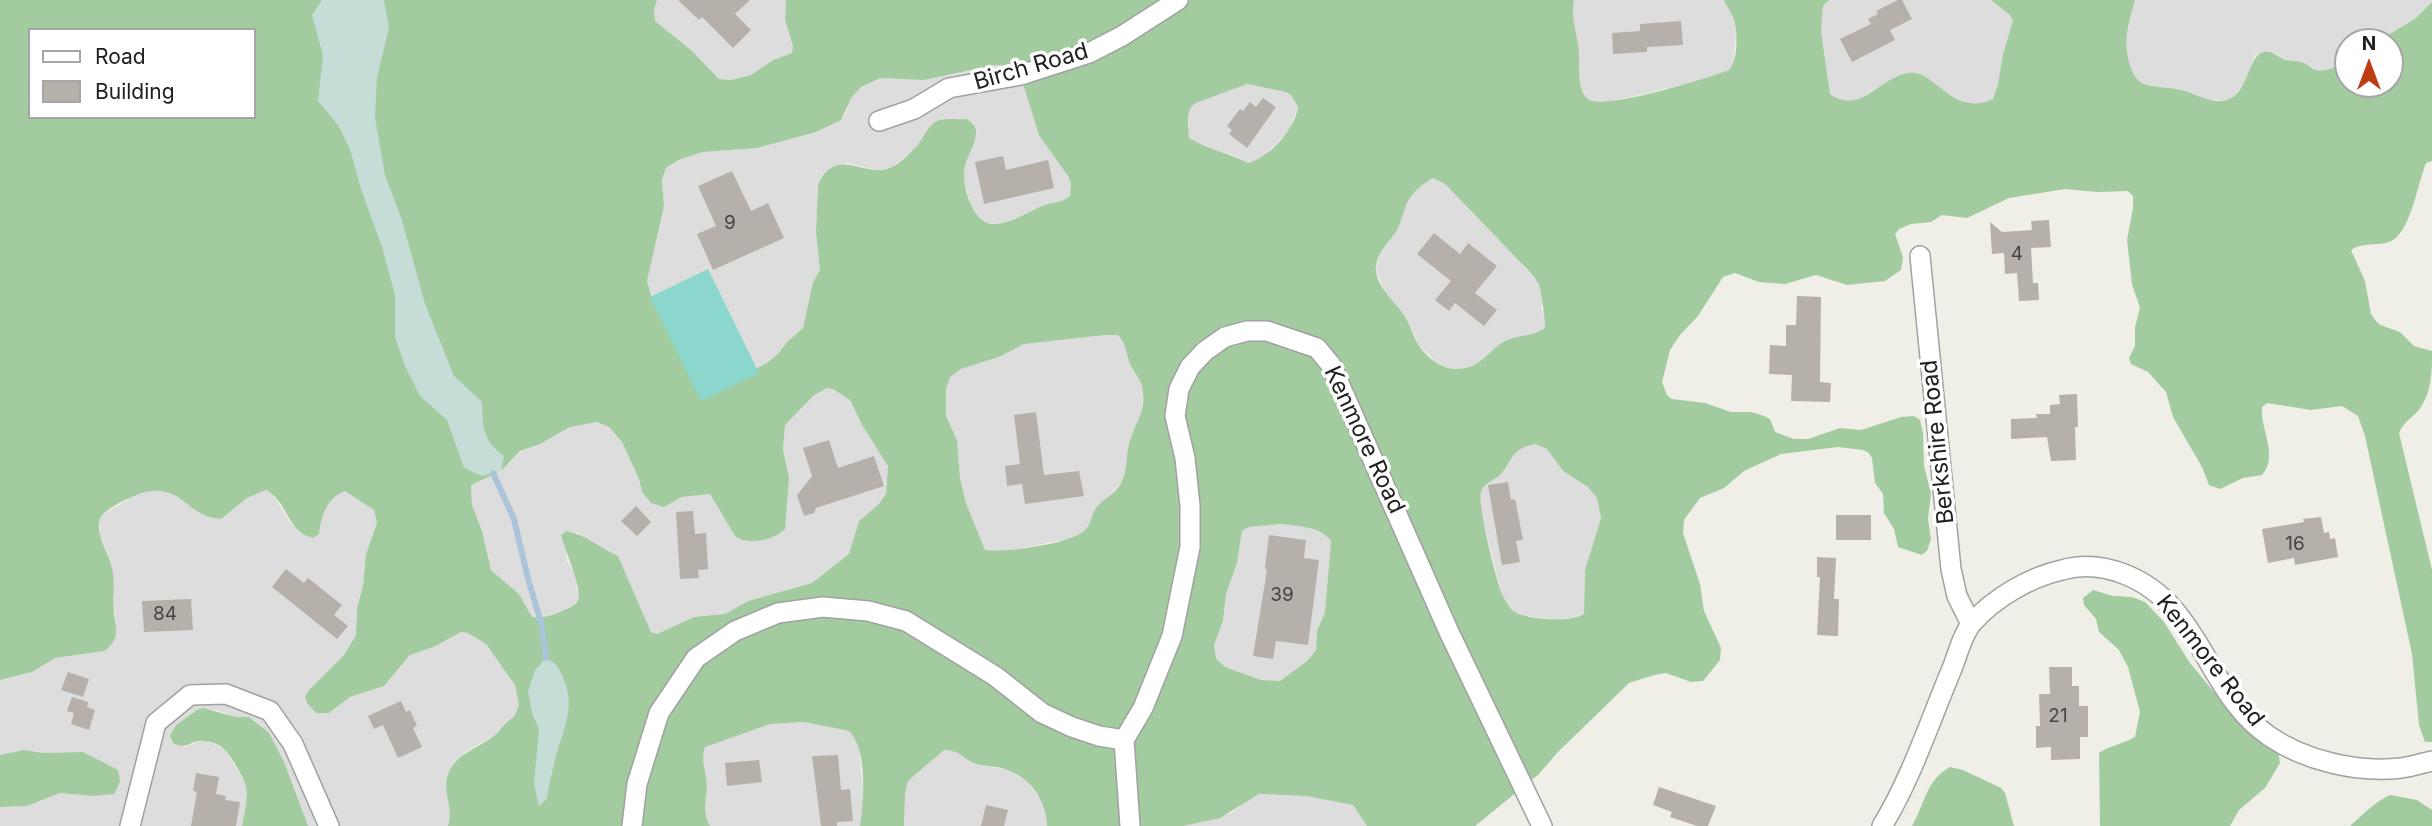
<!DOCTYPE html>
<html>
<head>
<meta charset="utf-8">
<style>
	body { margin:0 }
	#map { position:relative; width:2432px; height:826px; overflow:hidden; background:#efefe7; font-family:Inter,sans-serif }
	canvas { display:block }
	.legend { position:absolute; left:28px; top:28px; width:228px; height:91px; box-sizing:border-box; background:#fff; border:2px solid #a6a6a6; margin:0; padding:9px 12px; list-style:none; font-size:21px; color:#202020 }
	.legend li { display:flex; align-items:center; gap:14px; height:35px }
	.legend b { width:35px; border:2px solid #a6a6a6 }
	.north { position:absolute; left:2334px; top:28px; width:70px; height:70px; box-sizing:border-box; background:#fff; border:2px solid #a6a6a6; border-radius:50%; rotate:0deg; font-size:19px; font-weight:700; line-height:28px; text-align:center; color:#202020 }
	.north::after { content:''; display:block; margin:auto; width:24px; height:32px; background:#bd3c12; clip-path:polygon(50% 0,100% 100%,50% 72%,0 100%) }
</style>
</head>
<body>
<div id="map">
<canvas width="2432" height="826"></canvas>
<ul class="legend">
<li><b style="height:9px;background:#fff"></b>Road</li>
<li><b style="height:19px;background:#b5b1aa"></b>Building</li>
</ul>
<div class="north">N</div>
</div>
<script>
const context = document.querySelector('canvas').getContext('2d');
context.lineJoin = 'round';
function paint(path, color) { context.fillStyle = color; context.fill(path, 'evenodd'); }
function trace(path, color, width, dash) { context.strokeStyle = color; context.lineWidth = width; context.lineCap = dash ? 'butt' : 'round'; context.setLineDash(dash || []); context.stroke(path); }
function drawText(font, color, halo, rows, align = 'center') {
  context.font = font + ' Inter,sans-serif'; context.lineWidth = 7; context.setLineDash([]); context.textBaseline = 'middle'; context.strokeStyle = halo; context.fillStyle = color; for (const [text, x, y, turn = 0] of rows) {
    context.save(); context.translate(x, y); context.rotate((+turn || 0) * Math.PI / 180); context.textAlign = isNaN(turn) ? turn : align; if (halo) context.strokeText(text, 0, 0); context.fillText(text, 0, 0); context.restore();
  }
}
const residential = new Path2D(`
	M657,0H786L785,20L793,46L792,53L773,60L751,75L732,80L719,79L691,50L655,21L654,9Z
	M1574,0H1724L1734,19L1736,32L1733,65L1729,70L1691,83L1612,101H1591L1586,98L1581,86L1578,47L1571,13Z
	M1829,0H1991L1998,4L2010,15L2013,21L2003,54L1998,84L1993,99L1981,105L1968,104L1945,92L1886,83L1864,97L1852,101H1840L1829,94L1821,32L1823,6Z
	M2135,0H2432V2L2416,18L2377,42H2348V60L2340,65L2321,71L2314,70L2303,63L2284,60L2274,52L2255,55L2247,80L2230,100L2223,101L2204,99L2179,89L2160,88L2141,83L2132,73L2126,54L2124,40Z
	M994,65H1008L1019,71L1068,176L1071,183L1070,196L1065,200L1046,205L1007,222L992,224L981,220L971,204L963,179L964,166L977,134L967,119H943L927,131L916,148L891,168L878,170L846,163L818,185L816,232L820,271L813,282L803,328L788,341L778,354L767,363L714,390L654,305L647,281L664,206L662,180L666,168L678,160L703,152L757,148L816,132L845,115L852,97L861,87L873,80L880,78L924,80Z
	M1246,84L1286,92L1291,95L1298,107L1288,132L1260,160L1248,163L1231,154L1206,149L1189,138L1188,112L1196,103Z
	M1433,178L1445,184L1501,242L1538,282L1542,294L1541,308L1546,321L1545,328L1534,336L1508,339L1483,361L1465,368L1454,370L1442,367L1419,346L1405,316L1384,290L1376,270L1379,257L1398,227L1404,208L1410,197L1419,187Z
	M1105,335H1118L1126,344L1128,357L1132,369L1140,380L1143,393L1141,419L1130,442L1123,481L1096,509L1092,521L1083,532L1072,538L1022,548L997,552L985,550L966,503L960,478L957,440L946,416V389L950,377L961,369L999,357L1024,344Z
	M826,388L833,389L850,400L862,425L888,466L886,493L879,504L859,521L849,554L812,583L748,601L725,614L694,617L657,634L651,632L645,621L618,556L601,549L578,533L566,531L567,561L575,573L578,599L575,605L558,614L544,618L532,617L519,594L491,570L482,531L472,505L471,485L477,480L501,471L520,452L540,444L570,427L597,422L609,427L622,442L639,479L642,492L664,507L682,497L710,494L735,536L789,477L783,450L785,425L814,395Z
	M1535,444L1547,449L1563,471L1589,487L1597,498L1601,518L1585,570L1584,614L1579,618L1551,619L1526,616L1514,612L1502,595L1481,511L1480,493L1484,487L1501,474L1511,456L1522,447Z
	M153,490H166L202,513L214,519H221L247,498L266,490L272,493L291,524L319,534L323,515L328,503L338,493L345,491L374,510L377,523L366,554L363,586L357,608L356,635L344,655L309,690L329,713L350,697L384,686L410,655L416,651L437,646L461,632L468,633L486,644L515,685L519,705L514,717L508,720L495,735L465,752L446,789L452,815L448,826H308L255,720L236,717L217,710H197L176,725L170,737L173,743L186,747L199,741H205L224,748L246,784V803L242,826H0V807L27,806L60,793L93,796L83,752L43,753L24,750L0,755V680L32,672L55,658L104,651L116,636L112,566L100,535V520L103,515L132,497Z
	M1281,524L1308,527L1327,535L1331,541L1325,612L1317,631L1316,650L1307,661L1280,681L1261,680L1225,667L1216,658L1214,645L1223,621L1226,594L1237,563L1242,531L1247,527Z
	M804,722L849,731L854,736L859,749L864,802L860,826H710L705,817L704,804L707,785L702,759L705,746L770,724Z
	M944,750L957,751L974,763L1007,770L1026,781L1043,802L1047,826H904L905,794L908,781Z
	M1259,794L1306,796L1353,805L1367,826H1183L1232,813L1247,800Z`);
const forest = new Path2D(`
	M0,0H657L654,9L655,21L691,50L719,79L731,80L751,75L773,60L792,53L793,46L785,20L786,0H1574C1570,19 1578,34 1579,53C1580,66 1577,90 1588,99C1603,111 1708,78 1729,70C1738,60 1738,34 1734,20C1732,13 1727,7 1724,0H1829L1823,6L1821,32L1830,94C1861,116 1879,77 1909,73C1936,70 1952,118 1993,99L1998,84L2003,54L2013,21L2010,15L1991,0H2135C2128,26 2122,41 2131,68C2133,74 2137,81 2144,84C2156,88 2168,87 2181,90C2195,93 2212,105 2227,100C2249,93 2249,53 2264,52C2273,51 2275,55 2283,59C2289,62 2297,60 2304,63C2307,64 2310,67 2313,69C2323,74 2339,65 2348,60V84H2390V42H2377L2416,18L2432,2V161L2426,163C2418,182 2410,236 2389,242C2376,246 2362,242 2351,250L2365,281L2371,314L2375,320L2380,325L2400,332L2414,346L2432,351C2432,373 2432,393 2418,411C2411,418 2403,423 2399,433L2432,570V742H2425L2419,725L2412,654L2365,436L2358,416L2342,406L2311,410L2267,403L2262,407C2260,430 2279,455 2262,475L2243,478L2220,489L2209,485L2202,467L2173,417L2166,392L2148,372L2131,364L2129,358L2135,346V327L2140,308L2132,284L2127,240L2133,208V196L2128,191L2097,192L2065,189L2009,198L1967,218L1942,215L1931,222L1911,224L1899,229L1895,234L1903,257L1901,270L1885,281L1847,285L1816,275L1785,284L1759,282L1735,273L1723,277L1698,316L1680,335L1670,350L1662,382L1667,395L1672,399L1705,403L1731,412H1751L1764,416L1770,419L1775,432L1794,439H1808L1840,428L1861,430L1901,417L1914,416L1920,420L1923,433L1924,466L1931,493L1928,519L1931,539L1927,551L1922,555L1898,547L1894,529L1884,513L1883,494L1875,483L1872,458L1869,453L1863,450L1838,447L1781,454L1744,471L1724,488L1700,498L1684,520L1683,533L1700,584L1704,611L1721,648L1720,660L1703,681L1691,682L1666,673L1654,675L1629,683L1557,753L1539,774L1475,826H1367L1353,805L1306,796L1259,794L1220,818L1183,826H1047C1046,801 1032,779 1007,770C997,765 984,767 974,763C961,757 961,751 944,750L908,781L905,794L904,826H860C864,802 868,750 849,731L804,722L770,724L705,747C700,764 707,771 707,787C706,802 702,811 710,826H448C454,808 443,794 447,778C453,754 478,749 495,735C502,729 505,721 514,717L519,705L515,685L486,644L468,633L461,632L436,646L410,655L384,686L350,697L329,713H316L307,703L305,697L309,690L344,655L356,635L357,608L363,586L366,554L377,523L374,510L345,491C326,498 322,516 319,534L313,538C287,532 287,500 266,490L247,498L221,519C184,517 180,475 132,497C124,500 106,509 101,517C94,531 107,551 111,564C116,580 112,596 114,613C114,619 117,627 116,634C115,641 110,647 104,651L55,658L32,672L0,680ZM30,30H254V117H30ZM994,65H1008L1019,71L1039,135L1068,176L1071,183L1070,196C1062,203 1053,202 1045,205C1028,211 995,235 980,218C968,205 960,178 966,162C969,153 977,141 976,131C976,126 971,122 967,119C959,120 948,118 940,120C927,124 924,139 915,148C909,154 898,165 890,168C863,178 836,145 818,185L816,232L820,270L813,282L803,328L788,341L778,354L767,363L714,390L654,305L647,281L664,206L662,180L666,168L678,160L703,152L757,148L816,132L841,120L852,97L861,87L880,78L924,80ZM1247,84L1286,92L1291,95L1298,107C1295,129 1269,158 1248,163C1229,153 1208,150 1189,138C1189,125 1184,111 1196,103ZM1433,178L1445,184C1469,209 1494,234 1518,260C1525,267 1535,276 1539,285C1541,290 1546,323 1545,328C1531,337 1525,334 1510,339C1491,345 1484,369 1456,369C1442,370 1425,356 1418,344C1412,335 1410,324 1404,315C1395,301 1378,289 1376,271C1374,255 1391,241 1398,228C1403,217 1404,205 1412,195C1418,187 1425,183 1433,178ZM1105,335H1118C1127,345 1126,353 1130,364C1133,371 1138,376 1141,383C1149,409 1135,422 1129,444C1126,456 1127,471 1122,481C1117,493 1104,498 1096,508C1091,516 1091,525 1084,531C1069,544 1004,553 985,550L966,503L960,478L957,440L946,416V389L950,377L961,369L999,357L1024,344ZM827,388L833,389L850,400L862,425L888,466L886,493L879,504L859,521L849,554L812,583L748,601L725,614L694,617L657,634L651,632L618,556C600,548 585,534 566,531L561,535C565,551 582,586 578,600C576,606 569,608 564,610C553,616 544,618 532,617L519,594L491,570L482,531L472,505L471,485L502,470L520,451L540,444L570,427L597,422L609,427L622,442L639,479L642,492L651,503L664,507L682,497L710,494L735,536C748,546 774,540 785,529L789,477L783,450L785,425L814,395ZM1535,444L1547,449L1563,471L1588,487L1597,498L1601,518L1585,570L1584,614C1573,623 1523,620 1512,610C1509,606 1505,600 1503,596C1497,584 1477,503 1481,492C1484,483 1495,480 1501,474C1514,458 1511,449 1535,444ZM1281,524C1297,526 1320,526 1331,541L1325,612L1317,631L1316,650L1307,661L1280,681L1261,680L1225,667L1216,658L1214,645L1223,621L1226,594L1237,563L1242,531L1248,527Z
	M2093,590L2113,596L2132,597L2145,602L2164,622L2190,663L2234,716L2278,751L2280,763L2265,788L2239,810L2230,826H2100L2099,753C2111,745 2123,744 2135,737L2140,712L2128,667L2119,650L2099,632L2096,619L2084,605L2083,598Z
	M203,708L236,717H249L269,733L284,762L308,826H242C244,813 248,800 246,787C246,781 230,754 224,749C221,745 209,741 204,741C190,739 189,751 173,743L170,736L176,725L197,710Z
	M24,750L43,753L83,752L118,770L120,782L114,794L93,796L60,793L27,806L0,807V755Z
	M1950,767L1963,770L2001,788L2005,793L2014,826H1912C1925,804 1926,780 1950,767Z
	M2390,795L2417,800L2432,810V826H2350C2363,815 2374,802 2390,795Z`);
const wetland = new Path2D(`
	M322,0H384L389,28L377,77L375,117L385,175L402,220L425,304L454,376L482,402C483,427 482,440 504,456L501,471L482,476L464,468L447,420L420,396L405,366L395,337V295L382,247L361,189L350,149L338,125L318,101L323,56L312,15Z
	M546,658C556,663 559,667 563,678C576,707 564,728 556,756C552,771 549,785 547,799L539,806L534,783L539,729L532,713L528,691L535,670Z`);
const pitch = new Path2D(`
	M708,269L759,373L701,401L650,297Z`);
const stream = new Path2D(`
	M493,473L514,519L528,579L541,622L546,658`);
const building = new Path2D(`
	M678,0H750L735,14L751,30L733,48L702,17L699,20Z
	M1898,0H1902L1912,19L1890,30L1895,40L1852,62L1840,39L1871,24L1868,19L1878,14L1876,11Z
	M1681,21L1683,45L1647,47V52L1613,54L1612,33L1640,31V24Z
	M1263,98L1276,107L1247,148L1229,134L1232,130L1227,126L1240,109L1243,111L1250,102L1256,107Z
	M1003,156L1006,170L1048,160L1054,188L984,204L975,162Z
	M732,171L751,211L768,203L784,238L713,270L697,234L716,226L698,186Z
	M2049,220L2051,247L2031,248L2033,283H2038L2039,300L2019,301L2017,273L2005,274L2004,253L1992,254L1990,222L2002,232L2032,230L2031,221Z
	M1434,233L1460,254L1468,243L1497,266L1475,293L1497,310L1484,326L1455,303L1449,311L1435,300L1451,281L1417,254Z
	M1797,296L1821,297L1820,382L1831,383L1830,402L1791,401L1792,375L1769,374L1770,345L1786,346V325H1796Z
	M2077,394L2078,427H2075L2076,460L2051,461L2047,437L2011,439V419L2037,418L2036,414H2050V405L2060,404L2059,395Z
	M1036,412L1044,475L1079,471L1084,496L1025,504L1022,484L1007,486L1005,466L1020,464L1014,415Z
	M829,440L838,468L874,456L884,486L816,508L814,513L804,516L797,495L812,476L803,448Z
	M1508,482L1511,500L1515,499L1523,540L1516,541L1520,562L1502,565L1488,485Z
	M636,506L651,522L637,536L621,521Z
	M693,511L695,534L706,533L708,569L698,570L699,578L680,579L676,512Z
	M1836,515H1871V540H1836Z
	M2321,517L2324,533L2329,532L2330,539L2335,538L2338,557L2295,565L2294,558L2268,563L2262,529L2304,522L2303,519Z
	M1269,535L1306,540L1304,558L1319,560L1308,645L1276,641L1273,659L1253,656L1267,570L1265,568Z
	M1817,557L1836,558L1834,599H1839L1838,636L1817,635L1820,577H1817Z
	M286,569L304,583L308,578L342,605L334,615L348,626L337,639L272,587Z
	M191,599L193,630L144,632L142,601Z
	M2049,667H2072V686H2079V706H2088V737H2080V759L2051,760V747L2036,748V726H2040L2039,694H2050Z
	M68,672L89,679L83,697L61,690Z
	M72,697L88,702L87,707L95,710L89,730L71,724L74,713L67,711Z
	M401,701L406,712L410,710L417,726L413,728L422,747L398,758L383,725L374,729L368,716Z
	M838,755L841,790L850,789L853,821L837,822V826H821L812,756Z
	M759,760L762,782L727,786L725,763Z
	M196,773L219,777L216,794L226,796L225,800L240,802L236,826H191L197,792L193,791Z
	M1659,787L1716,806L1708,826H1697L1670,817L1672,812L1653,805Z
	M986,805L1008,810L1004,826H981Z`);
const minor = new Path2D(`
	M879,121L914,109L949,88L1021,75L1089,53L1122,36L1178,0
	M1920,256L1951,569L1957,596L1971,624
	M130,826L156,723L190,695L226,694L270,711L293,744L329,826
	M632,826L637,784L659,713L696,658L735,631L778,613L823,607L868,611L906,621L995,676L1042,713L1072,727L1099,736L1124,740
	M1130,826L1124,740L1143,708L1172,636L1190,547V506L1185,458L1175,416L1179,389L1190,367L1205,351L1225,337L1247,331H1267L1317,348L1331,365L1449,632L1542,826
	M1882,826C1910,781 1930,721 1951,671C1957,657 1962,635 1972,623C1994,598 2030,577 2062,570C2083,564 2103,566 2124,574C2202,604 2205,692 2269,736C2305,761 2358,773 2401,768C2411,767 2422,763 2432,761`);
const numberNames = [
	["9",730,223],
	["4",2017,254],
	["16",2295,544],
	["39",1282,595],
	["84",165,614],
	["21",2058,716]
];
const streetNames = [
	["Birch Road",1031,67,-16],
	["Kenmore Road",1364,440,65],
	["Berkshire Road",1938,442,-96],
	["Kenmore Road",2210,661,52]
];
paint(residential, '#dedddd');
paint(forest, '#a2cba0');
paint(wetland, '#c6dcd7');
paint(pitch, '#8cd7cd');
trace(stream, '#acc4d9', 6);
paint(building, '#b5b1aa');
trace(minor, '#a1a1a1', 22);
trace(minor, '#fff', 19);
drawText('19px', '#454442', null, numberNames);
drawText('23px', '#202020', '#fff', streetNames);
</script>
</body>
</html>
